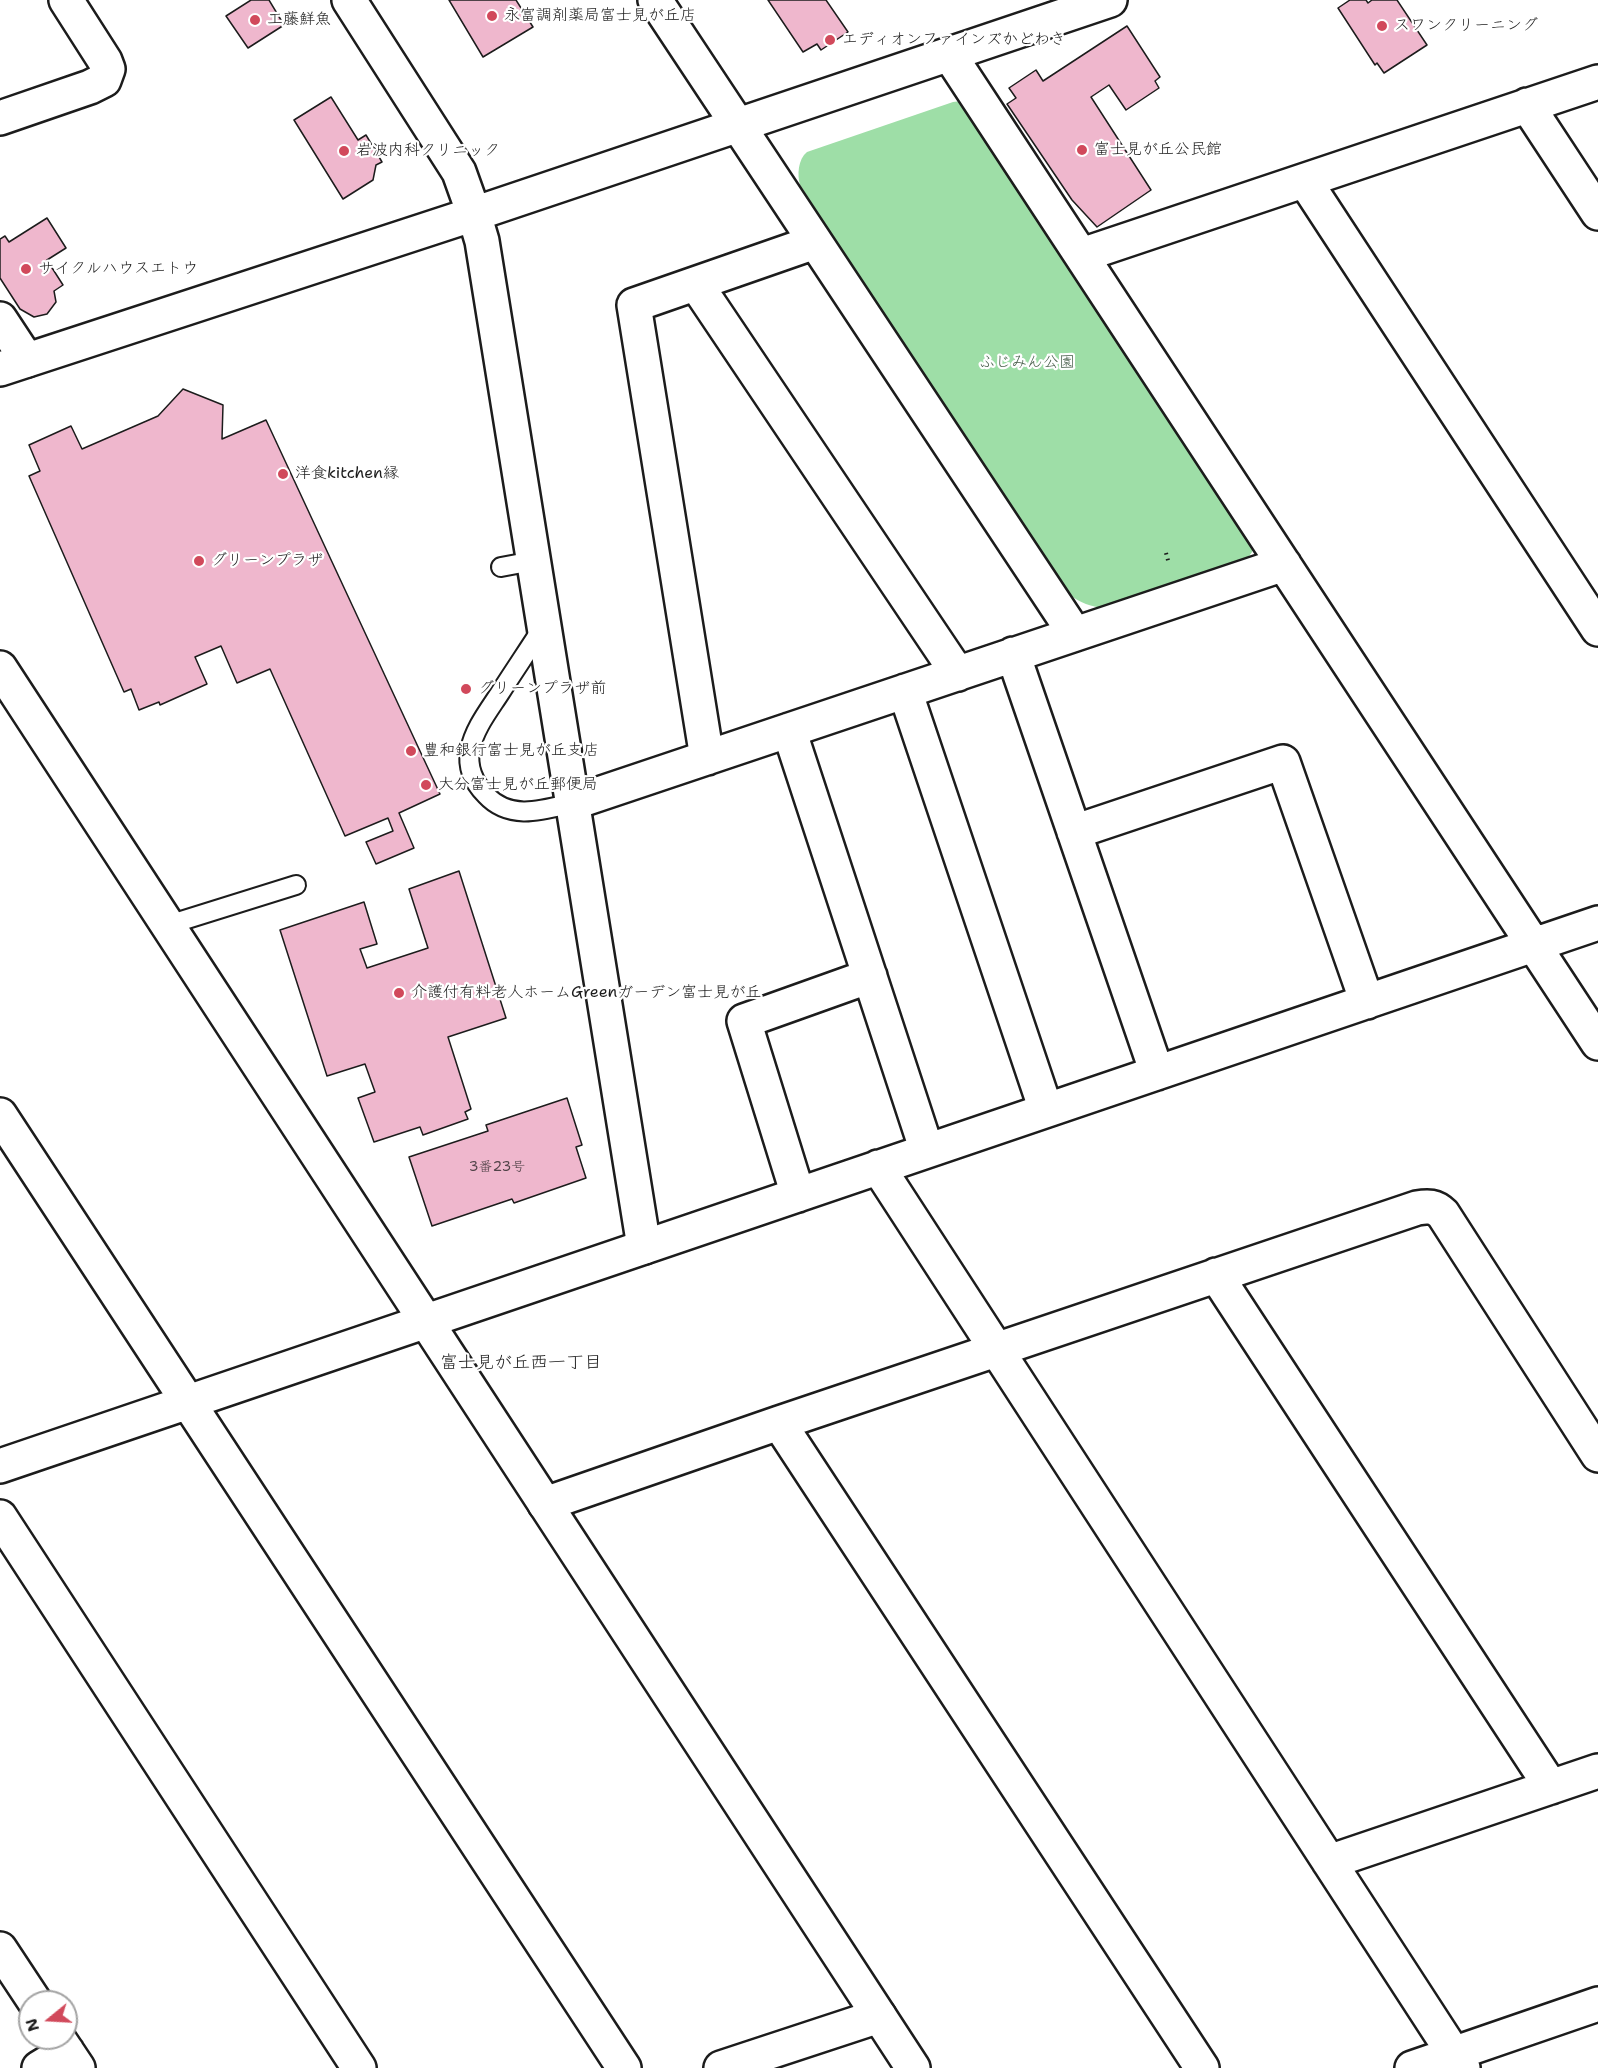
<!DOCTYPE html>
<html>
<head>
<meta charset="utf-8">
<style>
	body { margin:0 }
	#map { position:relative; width:1598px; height:2068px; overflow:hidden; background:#fff; font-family:"Shantell Sans",sans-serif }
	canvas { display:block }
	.north { position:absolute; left:18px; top:1990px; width:60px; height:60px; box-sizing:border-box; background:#fff; border:2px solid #a4a4a4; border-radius:50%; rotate:252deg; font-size:16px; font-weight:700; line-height:24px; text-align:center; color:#1c1c1c }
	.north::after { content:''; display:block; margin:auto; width:21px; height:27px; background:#d1495b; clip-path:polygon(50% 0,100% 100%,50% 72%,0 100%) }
</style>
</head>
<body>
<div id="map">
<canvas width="1598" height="2068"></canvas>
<div class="north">N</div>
</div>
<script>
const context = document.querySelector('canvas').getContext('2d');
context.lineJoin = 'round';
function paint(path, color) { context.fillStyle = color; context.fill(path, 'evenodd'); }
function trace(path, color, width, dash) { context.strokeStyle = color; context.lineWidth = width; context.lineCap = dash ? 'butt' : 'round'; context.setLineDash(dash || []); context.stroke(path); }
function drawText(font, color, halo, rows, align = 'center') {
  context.font = font + ' "Shantell Sans","Klee One",sans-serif'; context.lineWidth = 4.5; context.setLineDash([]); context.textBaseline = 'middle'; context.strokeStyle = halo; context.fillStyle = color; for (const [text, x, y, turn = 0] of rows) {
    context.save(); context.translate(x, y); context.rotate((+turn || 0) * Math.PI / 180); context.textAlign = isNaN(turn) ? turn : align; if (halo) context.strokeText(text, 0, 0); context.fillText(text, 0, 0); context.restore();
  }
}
const green = new Path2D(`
	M961,101L1254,541L1252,552L1245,562L1101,608C1086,605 1076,601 1064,590L800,185C797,175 798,159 807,152L953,102Z`);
const building = new Path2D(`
	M251,0H269L284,25L248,48L226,16Z
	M449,0H516L533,27L483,57Z
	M768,0H826L848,32L821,50L817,44L803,52Z
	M1350,0H1366L1368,3L1372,0H1397L1427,45L1384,73L1377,63L1375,65L1338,8Z
	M1127,26L1160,77L1155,81L1159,88L1126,110L1109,85L1091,97L1151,190L1097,227L1072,200L1007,104L1016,98L1009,88L1036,70L1043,81Z
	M331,97L358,140L366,135L382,162L376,165L373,180L343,199L294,120Z
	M47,218L66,248L47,260L63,285L54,291L56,302L47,314L34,317L20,309L0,278V239L5,236L9,242Z
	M183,389L223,405L222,439L266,420L440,794L399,813L414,848L376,864L366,842L393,831L388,818L345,836L270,669L237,683L221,646L195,657L207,684L160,705L159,702L139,710L131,689L124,692L29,476L40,471L29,445L71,426L82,449L158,416Z
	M459,871L506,1018L448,1037L471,1109L465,1112L468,1119L423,1135L420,1127L374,1142L358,1098L375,1092L365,1064L327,1076L280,930L364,902L377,944L360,949L367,968L428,948L409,889Z
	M567,1098L582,1145L576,1147L586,1178L514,1203L512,1199L432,1226L409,1157L488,1131L486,1125Z`);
const path = new Path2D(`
	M1166,553L1169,564`);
const service = new Path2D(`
	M501,567L533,561
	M543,627C529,649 514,671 500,693C489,710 474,729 470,750C467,768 474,783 486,795C510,821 543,810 572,803
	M168,925L296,885`);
const minor = new Path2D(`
	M655,0L1075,634
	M949,54L1598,1043
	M1527,105L1598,213
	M0,118L90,87L104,80L108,69L105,61L66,0
	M1305,181L1598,629
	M1082,255L1598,82
	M696,284L958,674
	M0,319L27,360
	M1013,654L1157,1073
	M905,691L1046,1110
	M789,730L927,1151
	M707,758L634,305L815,242
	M572,803L1284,564
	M1074,832L1283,762L1367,1002
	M0,1115L624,2068
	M878,1167L1463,2068
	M798,1195L744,1021L870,976
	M1216,1275L1551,1787
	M779,1423L1202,2068
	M0,1466L1598,923
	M545,1504L779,1423L1417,1208C1428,1206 1435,1206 1443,1214L1598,1455
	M0,1517L359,2068
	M1329,1862L1598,1771
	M0,1949L35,2002
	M58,2038L78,2068
	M39,2068L67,2051
	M721,2068L879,2016
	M1412,2068L1598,2004`);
const tertiary = new Path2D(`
	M349,0L459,172L474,214L482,241L644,1247
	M0,369L474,214L1110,0
	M0,668L913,2068`);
const markers = [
	[492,16,6,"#d1495b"],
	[255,20,6,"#d1495b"],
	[1382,26,6,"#d1495b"],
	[830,40,6,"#d1495b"],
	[1082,150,6,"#d1495b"],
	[344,151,6,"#d1495b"],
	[26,269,6,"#d1495b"],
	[283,474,6,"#d1495b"],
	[199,561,6,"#d1495b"],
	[466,689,6,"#d1495b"],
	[411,751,6,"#d1495b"],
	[426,785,6,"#d1495b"],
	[399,993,6,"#d1495b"]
];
const numberNames = [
	["3番23号",497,1167]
];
const poiNames = [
	["永富調剤薬局富士見が丘店",504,16],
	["工藤鮮魚",267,20],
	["スワンクリーニング",1394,26],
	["エディオンファインズかどわき",842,40],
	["富士見が丘公民館",1094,150],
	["岩波内科クリニック",356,151],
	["サイクルハウスエトウ",38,269],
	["洋食kitchen縁",295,474],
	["グリーンプラザ",211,561],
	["グリーンプラザ前",478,689],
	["豊和銀行富士見が丘支店",423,751],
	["大分富士見が丘郵便局",438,785],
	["介護付有料老人ホームGreenガーデン富士見が丘",411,993]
];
const parkNames = [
	["ふじみん公園",1027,363]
];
const neighbourhoodNames = [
	["富士見が丘西一丁目",521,1363]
];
paint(green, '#9edea7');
paint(building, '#efb7cd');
trace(building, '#1c1c1c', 1.5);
trace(service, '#1c1c1c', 22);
trace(minor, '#1c1c1c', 38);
trace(tertiary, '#1c1c1c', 38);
trace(path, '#1c1c1c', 4, [1.5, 4.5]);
trace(service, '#fff', 18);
trace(minor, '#fff', 33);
trace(tertiary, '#fff', 33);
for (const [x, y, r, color] of markers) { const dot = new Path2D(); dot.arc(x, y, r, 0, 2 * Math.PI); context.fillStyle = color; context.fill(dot); trace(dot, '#fff', 2); }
drawText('14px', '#514348', null, numberNames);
drawText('16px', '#1c1c1c', '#fff', poiNames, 'left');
drawText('16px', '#4a604d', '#fff', parkNames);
drawText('18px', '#1c1c1c', '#fff', neighbourhoodNames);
</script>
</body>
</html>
